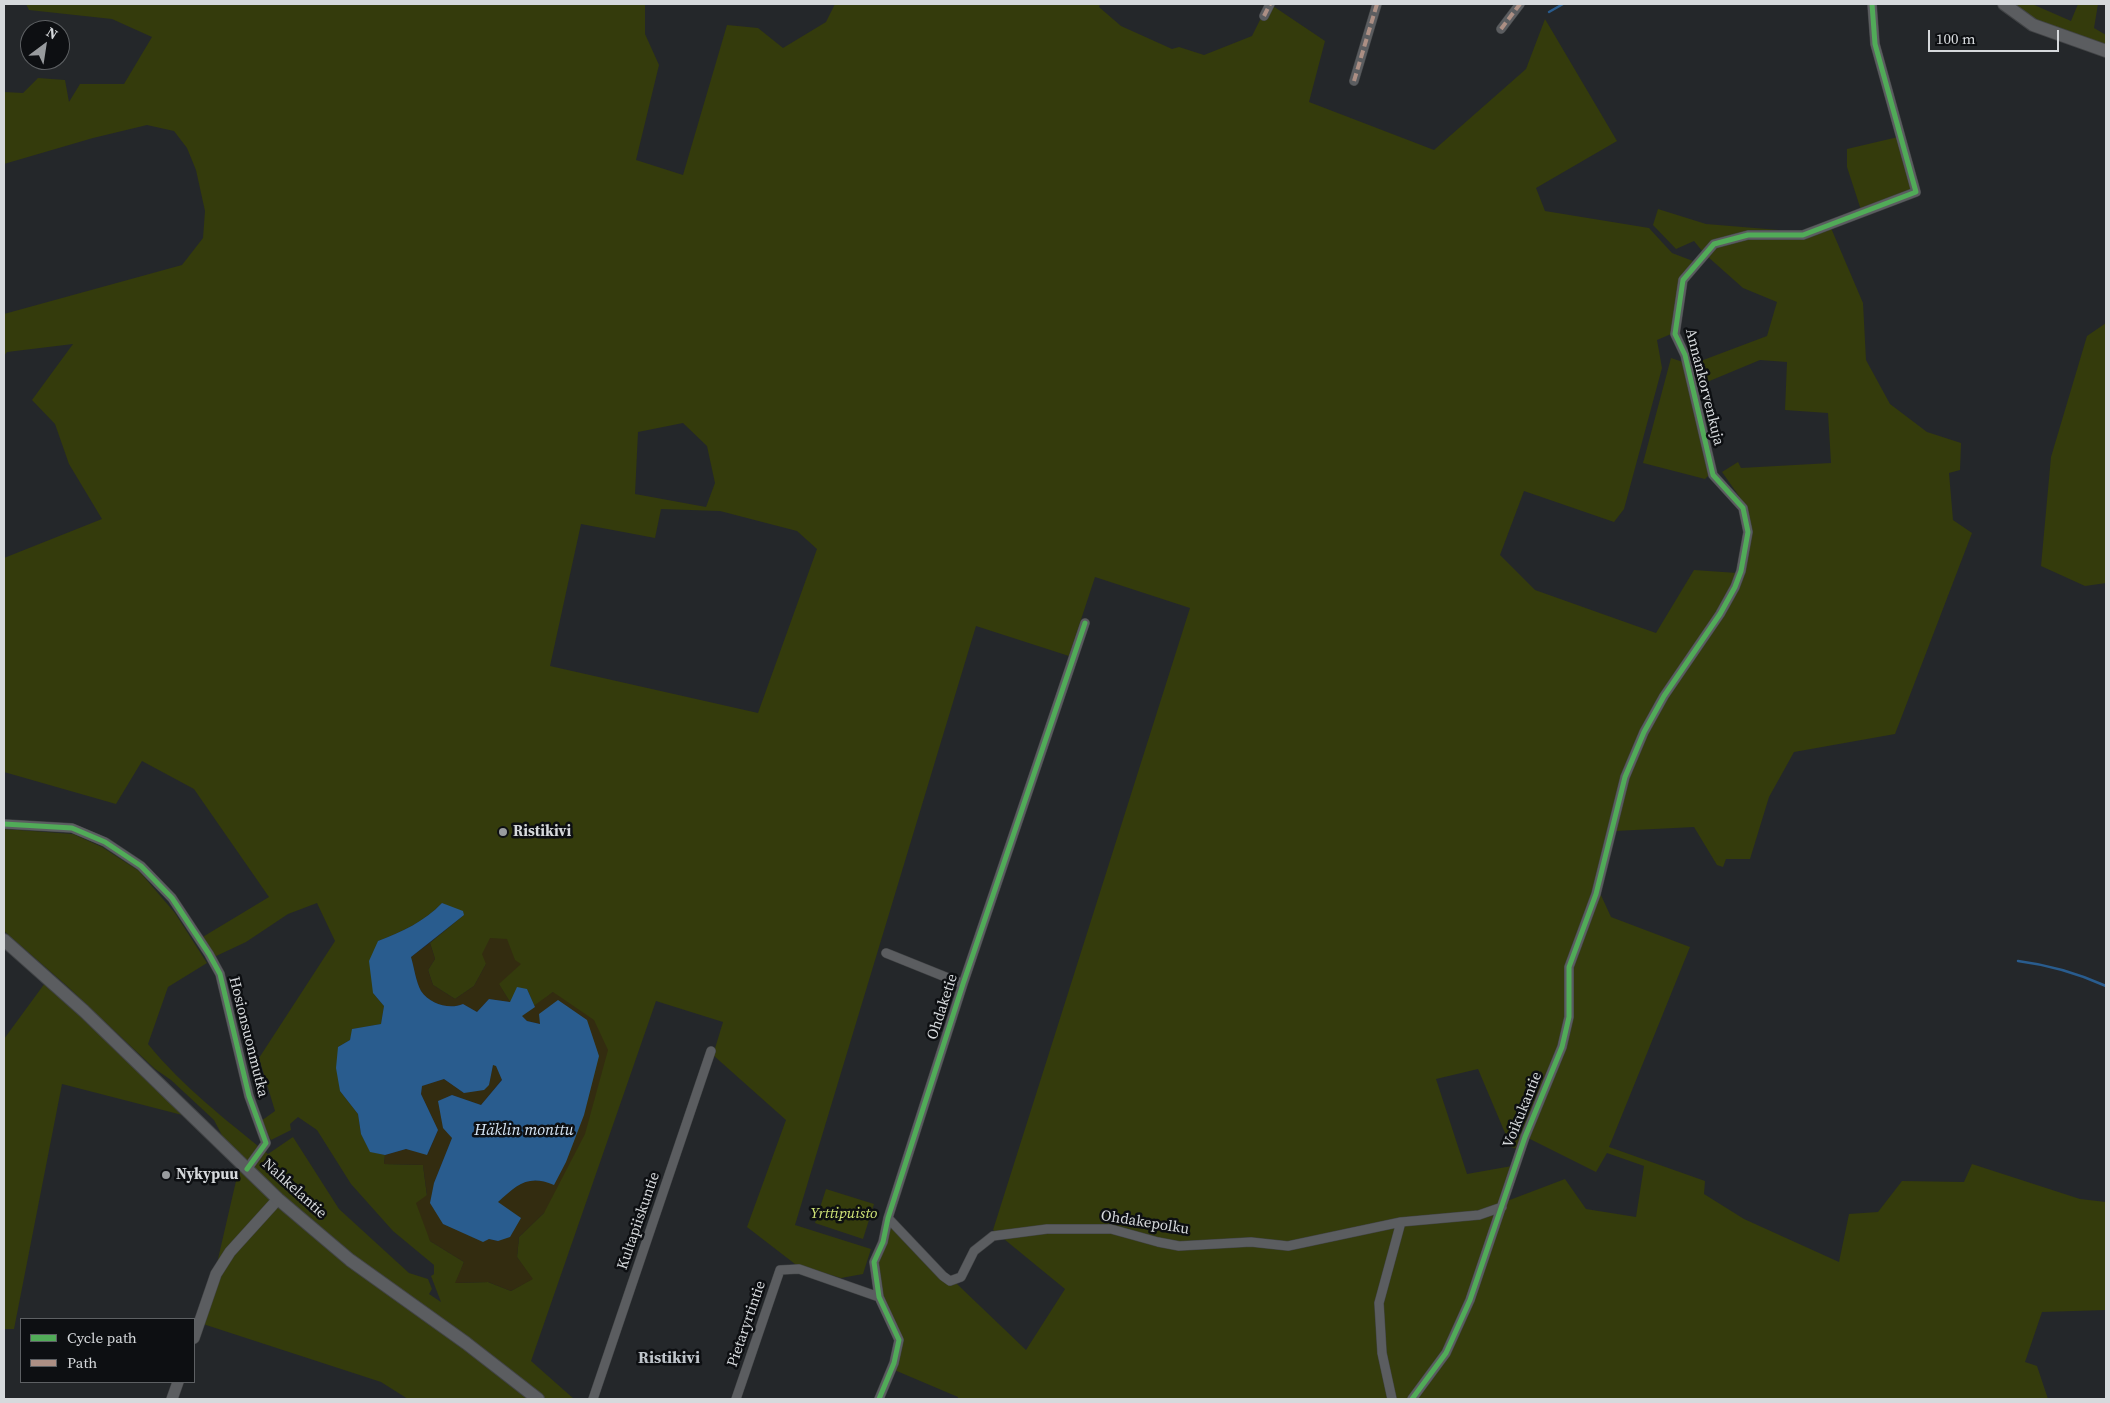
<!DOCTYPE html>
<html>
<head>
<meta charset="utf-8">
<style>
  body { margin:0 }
  #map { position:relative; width:2110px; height:1403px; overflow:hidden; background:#24272a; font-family:"Source Serif 4",serif }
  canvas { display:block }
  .frame { position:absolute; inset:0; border:5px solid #d6d9dc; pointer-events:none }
  .legend { position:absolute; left:20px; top:1318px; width:175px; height:65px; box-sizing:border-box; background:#0d0f12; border:1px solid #5d6063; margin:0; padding:6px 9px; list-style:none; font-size:15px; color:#d6d9dc }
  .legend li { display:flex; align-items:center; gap:10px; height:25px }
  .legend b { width:25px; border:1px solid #5d6063 }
  .north { position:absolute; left:20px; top:20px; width:50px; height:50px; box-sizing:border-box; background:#0d0f12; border:1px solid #5d6063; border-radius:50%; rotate:31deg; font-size:14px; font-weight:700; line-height:20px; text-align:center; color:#d6d9dc }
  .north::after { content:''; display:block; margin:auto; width:18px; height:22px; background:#989b9e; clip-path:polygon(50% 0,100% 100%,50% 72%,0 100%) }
  .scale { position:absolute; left:1928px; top:30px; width:131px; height:22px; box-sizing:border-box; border:2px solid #d6d9dc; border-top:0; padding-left:6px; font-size:15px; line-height:18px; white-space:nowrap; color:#d6d9dc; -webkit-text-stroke:4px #0d0f12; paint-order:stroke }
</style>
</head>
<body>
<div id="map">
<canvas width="2110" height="1403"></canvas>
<div class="frame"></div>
<ul class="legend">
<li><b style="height:6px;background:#51ab58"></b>Cycle path</li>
<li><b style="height:6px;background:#ac8f84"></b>Path</li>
</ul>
<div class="north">N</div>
<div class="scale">100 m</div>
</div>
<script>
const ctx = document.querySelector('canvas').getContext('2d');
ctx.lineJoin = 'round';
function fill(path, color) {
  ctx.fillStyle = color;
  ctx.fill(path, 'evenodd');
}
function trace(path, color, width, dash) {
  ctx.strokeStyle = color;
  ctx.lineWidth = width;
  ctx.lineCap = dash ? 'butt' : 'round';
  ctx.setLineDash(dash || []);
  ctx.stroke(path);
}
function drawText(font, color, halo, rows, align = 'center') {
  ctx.font = font + ' "Source Serif 4",serif';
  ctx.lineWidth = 5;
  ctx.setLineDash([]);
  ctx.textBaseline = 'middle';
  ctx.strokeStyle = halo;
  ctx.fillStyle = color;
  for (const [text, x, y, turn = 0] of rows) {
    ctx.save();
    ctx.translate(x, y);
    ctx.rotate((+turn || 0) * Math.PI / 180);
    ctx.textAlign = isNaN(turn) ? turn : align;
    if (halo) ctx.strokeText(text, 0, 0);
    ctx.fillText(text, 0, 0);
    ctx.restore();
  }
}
fill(new Path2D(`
  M26 4H645V34L659 65 636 160 683 175 727 25 758 28 783 48 826 22 835 4H1100L1099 7 1121 26 1172 49 1179 47 1204 55 1252 36 1268 4H1270L1325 41 1309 102 1434 150 1526 69 1545 19 1617 141 1536 188 1545 211 1649 228 1672 253 1693 261 1680 279 1671 334 1657 340 1662 368 1624 509 1614 522 1524 491 1500 555 1535 590 1656 633 1694 570 1737 573 1717 613 1641 730 1595 891 1565 966 1566 1017 1559 1045 1517 1149 1511 1147 1478 1069 1436 1079 1467 1174 1512 1166 1467 1299 1443 1352 1408 1399H958V1397L892 1369 899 1340 879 1297 874 1262 888 1218 1026 1350 1065 1289 993 1230 1190 608 1095 577 1069 656 976 626 795 1225 871 1249 863 1274 841 1278 795 1264 747 1227 786 1120 713 1055 723 1022 656 1001 531 1361 574 1399H408L381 1382 203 1324 239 1168 214 1120 171 1080 155 1069 67 986 4 931V829L73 834 102 847 139 871 175 913 207 963 168 987 148 1044C183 1087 225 1119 268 1154L293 1137 339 1209 409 1273 428 1279 432 1289 429 1294 441 1302 431 1276 434 1274V1265L393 1231 351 1184 317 1130 298 1117 290 1124 291 1130 271 1140 261 1121 275 1111 259 1058 335 941 317 903 288 914 246 942 214 957 201 938 269 897 194 789 142 761 116 804 4 772V558L102 519 69 464 55 424 32 400 73 344 7 352 4 356V314L182 265 203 238 205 211 196 170 187 148 174 131 147 125 93 138 4 164V92L23 93 38 78 65 80 69 102 80 84H124L152 37 112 19 29 10ZM683 423 707 446 715 483 706 507 635 494 638 432ZM661 509 720 511 797 531 817 549 758 713 550 666 581 524 655 538ZM442 903 464 915 430 943 435 959 428 970 433 985 455 999 474 986 486 964 510 1002 527 989 535 1007 553 992 544 1213 519 1237 517 1257 532 1279 511 1291 488 1282 456 1283 464 1262 430 1241 427 1196 423 1165 384 1164 385 1155 370 1151 361 1134 358 1114 340 1091 338 1047 350 1040 353 1029 381 1024 384 1006 373 993 378 941C402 932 425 921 442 903Z
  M2017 4H2032L2071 21 2078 4H2098L2094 28 2106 35V49L2047 26 2015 8Z
  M1898 137 1911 191 1861 210 1847 167V149Z
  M1658 209 1706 224 1779 230 1748 233 1703 252 1694 241 1676 249 1653 225Z
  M1831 228 1863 303 1866 360 1890 404 1927 432 1961 443 1960 470 1949 473 1953 520 1972 533 1895 734 1794 752 1769 797 1750 859H1726L1723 867 1717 865 1694 827 1615 831 1628 778 1647 733 1744 571 1746 506 1722 472 1738 462 1741 468 1831 463 1828 413 1785 410 1787 362 1760 360 1695 387 1690 365 1767 336 1777 302 1743 288 1707 256 1716 246 1749 239Z
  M2106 323V583L2085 586 2041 566 2051 457 2087 336Z
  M1671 358 1683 362 1710 474 1705 479 1643 463Z
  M1600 893 1611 917 1690 947 1609 1147 1705 1181 1704 1194 1744 1219 1839 1262 1849 1214 1878 1212 1902 1181 1964 1182 1972 1164 2080 1199 2106 1202V1310L2042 1312 2025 1362 2037 1366 2048 1399H1416L1449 1355 1507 1201 1565 1179 1586 1209 1636 1217 1644 1166 1607 1153 1596 1172 1528 1138 1565 1047 1571 968Z
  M45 983 186 1116 62 1084 14 1329H4V1039Z
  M826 1189 874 1204 863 1239 815 1223Z`), '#343b0c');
fill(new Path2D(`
  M490 938 507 939 515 960 521 964 499 984 510 1002 489 999 477 1012 463 1004C449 1010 430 1004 421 991 416 982 414 967 411 957L430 943 435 959 428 970 433 985 455 999 474 986 486 964 482 954Z
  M553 992 594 1020 608 1050 585 1134 544 1213 519 1237 517 1257 533 1279 511 1291 488 1282 455 1283 464 1262 430 1241 416 1203 427 1195 423 1165 384 1164 385 1155 406 1149 428 1154 438 1130 421 1094 422 1086 444 1079 464 1093 489 1085 493 1065H496L502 1079 481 1105 452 1095 439 1101 441 1114 452 1138 434 1183 443 1224 483 1241 489 1239 498 1241 497 1202C519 1184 525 1175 554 1184 576 1144 588 1101 599 1056L541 1024 527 1021 521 1015Z`), '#332c10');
fill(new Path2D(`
  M442 903 463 911 464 915 411 957C414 967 416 982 421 991 430 1004 449 1010 463 1004L477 1012 489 999 510 1002 517 987 527 989 535 1007 522 1016 527 1021 540 1024 539 1014 558 1000 587 1020 599 1056 584 1115 566 1162 554 1185C528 1174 517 1185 498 1202L521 1218 510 1237 498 1241 489 1239 483 1242 443 1224 430 1203 434 1183 452 1138 443 1128 438 1101 452 1095 481 1105 502 1080 496 1066 493 1065 489 1085 484 1090 464 1093 444 1079 422 1086 421 1094 438 1130 427 1155 406 1149 385 1155 370 1152 361 1134 358 1114 340 1091 336 1068 338 1047 350 1040 352 1029 381 1024 384 1006 373 993 369 961 378 941C402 932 425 921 442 903Z`), '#295c8e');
trace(new Path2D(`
  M1549 12 1563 4
  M2018 961C2050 965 2077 973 2106 986`), '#295c8e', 2.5);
const minor = new Path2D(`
  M1264 16 1270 4
  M1501 29 1520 4
  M1354 81 1377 4
  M4 824 72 828 105 842 141 866 172 898 209 954 220 974 249 1096 266 1143 247 1169
  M886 953 963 984
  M888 1218 943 1276 950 1281 961 1277 974 1251 993 1236 1047 1229H1111L1158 1242 1179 1246 1251 1242 1288 1246 1401 1222 1479 1215 1502 1207
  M593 1399 711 1051
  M736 1399 780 1270 799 1269 879 1297
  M879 1399 894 1363 899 1340 879 1297 874 1262 883 1242 888 1218 963 984 1085 623
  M1392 1399 1382 1353 1379 1303 1401 1222
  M1412 1399 1446 1353 1470 1300 1525 1137 1562 1047 1569 1017V967L1596 894 1625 777 1644 732 1664 696 1720 614 1735 587 1741 571 1748 532 1743 508 1713 475 1685 355 1675 334 1683 280 1714 244 1748 235H1803L1916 192 1875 44 1872 4`);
const tertiary = new Path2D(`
  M194 1338 216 1274 230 1252 278 1199
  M172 1399 178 1382`);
const secondary = new Path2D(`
  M2004 4 2033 25 2106 51
  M4 940 84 1011 278 1199 350 1260 466 1343 538 1399`);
trace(minor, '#424446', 10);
trace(tertiary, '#424446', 12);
trace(secondary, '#424446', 14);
trace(minor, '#5b5d60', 9);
trace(tertiary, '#5b5d60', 11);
trace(secondary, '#5b5d60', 12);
trace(new Path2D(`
  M1264 16 1270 4
  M1501 29 1520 4
  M1354 81 1377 4`), '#ac8f84', 4, [8, 4]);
trace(new Path2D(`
  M4 824 72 828 105 842 141 866 172 898 209 954 220 974 249 1096 266 1143 247 1169
  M879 1399 894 1363 899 1340 879 1297 874 1262 883 1242 888 1218 963 984 1085 623
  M1412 1399 1446 1353 1470 1300 1525 1137 1562 1047 1569 1017V967L1596 894 1625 777 1644 732 1664 696 1720 614 1735 587 1741 571 1748 532 1743 508 1713 475 1685 355 1675 334 1683 280 1714 244 1748 235H1803L1916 192 1875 44 1872 4`), '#51ab58', 5);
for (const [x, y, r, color] of [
  [503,832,5,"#989b9e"],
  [166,1175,5,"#989b9e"]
]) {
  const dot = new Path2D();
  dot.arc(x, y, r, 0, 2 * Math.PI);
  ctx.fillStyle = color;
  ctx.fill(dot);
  trace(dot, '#0d0f12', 2);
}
drawText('15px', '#d6d9dc', '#0d0f12', [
  ["Annankorvenkuja",1704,387,76],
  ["Ohdaketie",943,1007,-72],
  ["Hosionsuonmutka",248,1037,76],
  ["Voikukantie",1523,1110,-68],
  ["Nahkelantie",294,1189,42],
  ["Kultapiiskuntie",639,1221,-71],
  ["Ohdakepolku",1145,1223,9],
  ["Pietaryrtintie",747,1324,-71]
]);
drawText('bold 15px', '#d6d9dc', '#0d0f12', [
  ["Ristikivi",513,832],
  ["Nykypuu",176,1175]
], 'left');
drawText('italic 15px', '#d3e779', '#0d0f12', [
  ["Yrttipuisto",844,1214]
]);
drawText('italic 16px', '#d6e5f5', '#0d0f12', [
  ["Häklin monttu",524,1131]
]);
drawText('bold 16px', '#c0c6cc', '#0d0f12', [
  ["Ristikivi",669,1359]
]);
</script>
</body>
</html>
